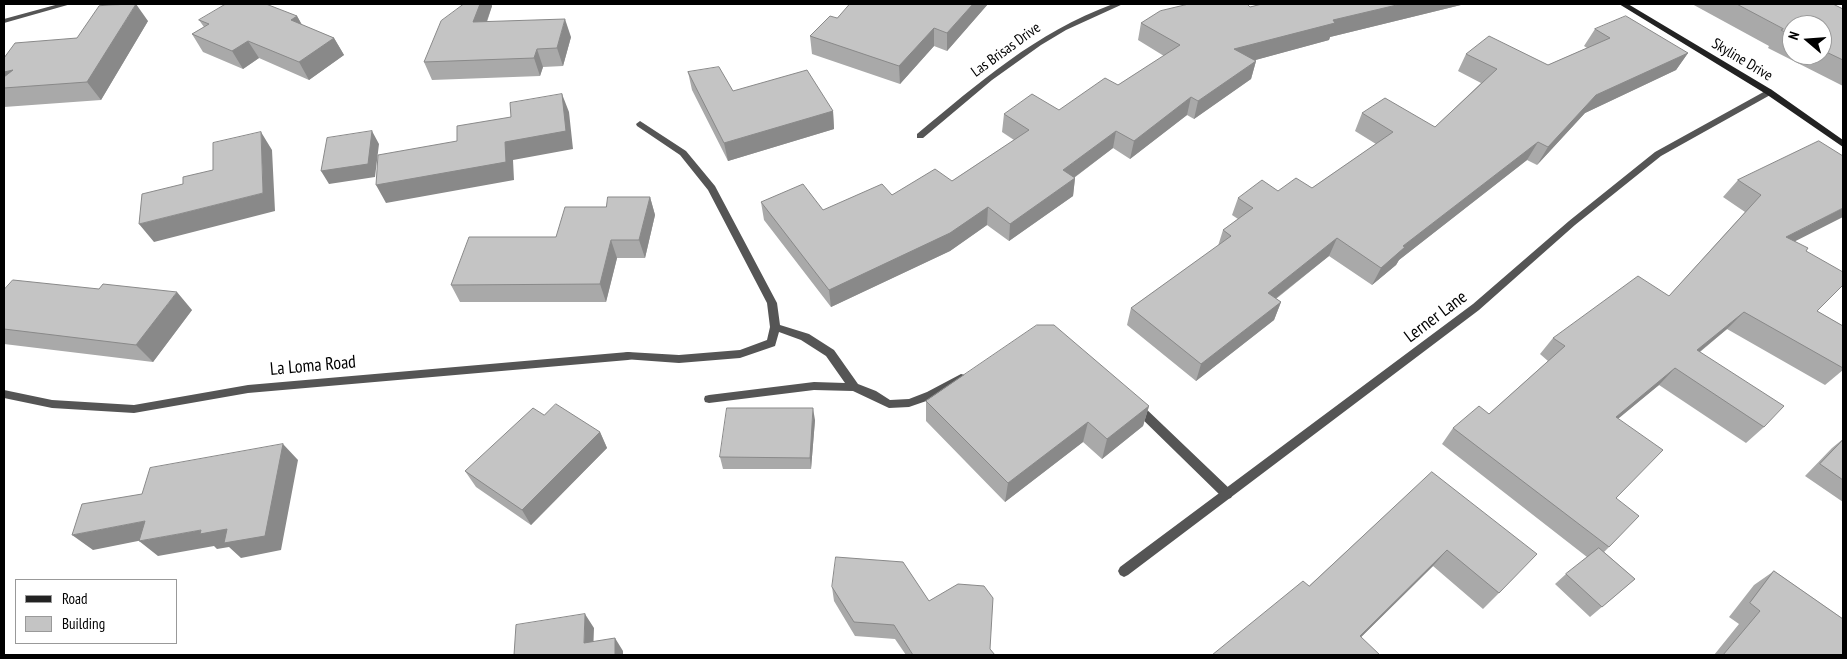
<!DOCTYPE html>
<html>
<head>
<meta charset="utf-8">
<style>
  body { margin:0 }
  #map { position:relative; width:1847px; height:659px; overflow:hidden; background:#fff; font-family:"PT Sans Narrow",sans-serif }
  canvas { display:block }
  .frame { position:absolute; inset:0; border:5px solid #000; pointer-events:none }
  .legend { position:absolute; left:15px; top:579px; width:162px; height:65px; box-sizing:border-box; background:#fff; border:1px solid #999; margin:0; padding:6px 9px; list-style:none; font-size:15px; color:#000 }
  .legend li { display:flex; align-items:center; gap:10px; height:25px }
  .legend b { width:25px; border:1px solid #999 }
  .north { position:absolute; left:1782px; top:15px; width:50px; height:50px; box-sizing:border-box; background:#fff; border:1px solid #999; border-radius:50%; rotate:288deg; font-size:14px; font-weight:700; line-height:20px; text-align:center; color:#000 }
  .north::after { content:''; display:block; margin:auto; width:18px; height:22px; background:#000; clip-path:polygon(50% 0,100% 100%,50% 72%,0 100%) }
</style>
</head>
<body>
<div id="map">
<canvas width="1847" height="659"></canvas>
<div class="frame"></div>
<ul class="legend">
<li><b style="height:6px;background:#222"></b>Road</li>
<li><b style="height:14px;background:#c4c4c4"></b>Building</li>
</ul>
<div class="north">N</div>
</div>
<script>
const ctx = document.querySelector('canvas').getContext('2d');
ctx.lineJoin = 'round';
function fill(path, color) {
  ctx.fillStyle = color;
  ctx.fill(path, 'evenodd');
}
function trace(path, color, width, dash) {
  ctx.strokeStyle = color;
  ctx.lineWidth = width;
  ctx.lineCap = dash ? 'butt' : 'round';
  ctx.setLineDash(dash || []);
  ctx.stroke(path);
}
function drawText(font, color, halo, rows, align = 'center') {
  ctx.font = font + ' "PT Sans Narrow",sans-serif';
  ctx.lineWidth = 4;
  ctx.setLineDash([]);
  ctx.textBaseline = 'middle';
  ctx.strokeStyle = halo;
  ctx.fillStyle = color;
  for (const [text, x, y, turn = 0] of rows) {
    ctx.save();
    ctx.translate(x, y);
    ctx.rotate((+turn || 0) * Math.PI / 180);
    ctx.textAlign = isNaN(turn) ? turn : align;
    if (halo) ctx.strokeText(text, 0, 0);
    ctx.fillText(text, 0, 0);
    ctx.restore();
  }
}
fill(new Path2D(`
  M640 121 686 151 715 186 777 303 780 325 809 334 834 350 858 384 876 391 890 400 909 399 927 392 961 374 965 375 966 378 965 381 935 398 909 407 889 408 853 391 814 390 709 403 705 402 704 399 705 396 709 395 814 382 845 383 826 356 801 340 779 332 775 346 740 358 679 363 624 359 623 356 624 353 628 352 679 355 740 350 767 340 770 327 767 303 708 190 680 155 637 126 636 124Z
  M1138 404 1142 405 1231 490 1233 494 1231 498 1227 499 1223 498 1134 411 1133 408 1134 405Z`), '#555');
fill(new Path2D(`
  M59 4H71L4 23V19Z
  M1113 4H1123L1066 30 1041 45 992 80 923 138H917V134C980 82 1035 33 1113 4Z
  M1769 89 1772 90V94L1661 156 1575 225 1479 310 1128 575 1124 577 1120 575 1118 571 1120 567 1473 304 1569 221 1655 152Z
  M628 352 632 353 633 356 632 359 628 360 248 393 134 413 52 408 4 398V390L52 400 134 405 248 385Z`), '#555');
fill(new Path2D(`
  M1619 4H1628L1772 90 1843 140V147L1766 94Z`), '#222');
fill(new Path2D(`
  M464 4H491L492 6 487 22 571 37 563 66 543 67 540 76 432 80 424 62Z
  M988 4 947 51 934 46 900 84 812 54 810 36 837 18Z
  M1262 4H1465L1330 37 1329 40 1255 60 1256 61 1251 79 1194 119 1187 115 1130 159 1113 148 1074 178H1075L1073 196 1009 241 987 225 950 251 831 307 764 220 761 202 823 210 892 195 952 181 1014 140 1002 132 1004 114 1059 110 1118 85 1164 56 1138 40 1141 23 1250 7Z
  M1692 4H1833L1843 9V86L1768 48 1769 46ZM1792 25H1822V55H1792Z
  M297 16 302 25 334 38 344 55 309 80 259 58 243 69 203 52 192 34 204 27 199 20Z
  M148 21 101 100 4 107V58L77 38Z
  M1595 29 1688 53 1676 70 1585 113 1537 165 1527 160 1399 260 1396 265 1372 285 1329 256 1276 299 1281 302 1274 320 1196 381 1127 325 1131 308 1218 246 1223 230 1238 219 1232 215 1238 198 1278 191 1312 188 1376 144 1355 131 1362 113 1435 127 1481 83 1458 71 1466 54 1548 65 1587 48 1584 46Z
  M688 72 733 91 833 111 834 129 728 161 692 90Z
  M1819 141 1795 241 1806 251 1817 311 1843 326V370L1825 385 1727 329 1700 352 1764 427 1746 443 1659 385 1618 418 1616 498 1609 547 1604 552 1635 579 1590 617 1555 584 1566 574 1587 557 1442 444 1453 428 1489 414 1548 361 1540 354 1553 338 1669 296 1745 212 1723 197 1738 180Z
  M650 197 655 215 645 258H617L606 302H460L451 285 556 237 606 207Z
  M4 290 192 310 153 362 4 344Z
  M926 401 1149 406 1143 426 1102 459 1083 442 1005 502 926 421Z
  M815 420 811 469H723L720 457Z
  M600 432 607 448 531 525 476 487 465 471Z
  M1843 439V502L1805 476 1832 448Z
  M1432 472 1499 593 1483 609 1433 566 1361 637 1309 586Z
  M1774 571 1843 619V655H1714L1739 624 1729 617 1754 585Z
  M832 587 929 601 990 649 995 655H906L895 639 855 636 834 601Z`), '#a9a9a9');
fill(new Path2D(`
  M136 4 148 21 101 100 87 82Z
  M480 4H491L492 6 480 40 473 22Z
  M973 4H988L947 51V33Z
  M1401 4H1465L1330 37 1329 40 1230 67 1234 49 1333 20Z
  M297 16 307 34 291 20Z
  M565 19 571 37 563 66 557 48Z
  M934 28V46L900 84 899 66Z
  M334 38 344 55 309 80 299 62Z
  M248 41 259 58 243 69 232 51Z
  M537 49 543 67 540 76 534 58Z
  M1688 53 1676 70 1585 113 1537 165 1548 147 1596 95Z
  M1256 61 1251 79 1194 119 1198 101Z
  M13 70 4 87V72Z
  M562 94 569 112 573 149 513 160 514 180 386 203 376 185 505 142Z
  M1191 97 1187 115 1130 159 1134 141Z
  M833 111 834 129 728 161 724 143Z
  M372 131 379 144 375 177 329 184 321 171Z
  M1116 131 1113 148 1060 188 1063 170Z
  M261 132 272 150 275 211 154 242 139 224 263 193Z
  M1538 142 1527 160 1399 260 1396 265 1372 285 1381 268 1403 246Z
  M1075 178 1073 196 1009 241 1010 224Z
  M650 197 655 215 645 258 639 240Z
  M988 207 987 225 950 251 831 307 829 290Z
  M1843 208V217L1770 254 1786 237Z
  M1337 238 1329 256 1261 310 1268 293Z
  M611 240 617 258 606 302 600 284Z
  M177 292 192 310 153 362 136 345Z
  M1281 302 1274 320 1196 381 1201 364Z
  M1744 312 1727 329 1681 367 1697 350Z
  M1675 368 1659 385 1601 433 1616 417Z
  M1149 406 1143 426 1102 459 1107 439Z
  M813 408 815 420 811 469 810 458Z
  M1088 422 1083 442 1005 502 1008 483Z
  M600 432 607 448 531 525 522 510Z
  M283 444 298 460 281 550 241 558 229 547 217 549 214 546 158 556 139 541 201 530 227 529Z
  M145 521 163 536 93 550 72 535Z
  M1447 550 1433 566 1347 651 1360 636Z
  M585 614 594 628 593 655 584 643Z
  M615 638 623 651V655H615Z`), '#898989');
const building = new Path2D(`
  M136 4 87 82 4 88V77L13 70 4 72V58L15 43 77 38 99 6Z
  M226 4H266L297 16 291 20 334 38 299 62 248 41 232 51 192 34 209 24 199 20Z
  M464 4H480L473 22 565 19 557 48 537 49 534 58 424 62 441 21Z
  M850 4H973L947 33 934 28 899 66 810 36 830 16 837 18Z
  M1189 4H1247L1250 7 1262 4H1401L1333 20 1335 23 1234 49 1256 61 1198 101 1191 97 1134 141 1116 131 1063 170 1075 178 1010 224 988 207 950 233 829 290 761 202 803 184 823 210 882 184 892 195 935 169 952 181 1029 130 1004 114 1032 94 1059 110 1105 78 1118 85 1180 45 1141 23 1160 11Z
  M1737 4H1833L1843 9V60L1822 50V25H1792V36L1781 30 1783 29Z
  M1626 16 1688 53 1596 95 1548 147 1538 142 1403 246 1405 247 1381 268 1337 238 1268 293 1281 302 1201 364 1131 308 1231 236 1223 230 1253 208 1238 198 1262 180 1278 191 1296 178 1312 188 1393 132 1362 113 1385 98 1435 127 1497 69 1466 54 1489 36 1548 65 1610 38 1595 29Z
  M719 67 733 91 807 70 833 111 724 143 688 72Z
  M562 94 566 131 505 142 506 162 376 185 378 155 457 141V126L511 117 510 103Z
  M372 131 368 164 321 171 327 138Z
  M261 132 263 193 139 224 142 194 183 184V177L213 170V143Z
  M1819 141 1843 156V208L1786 237 1808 248 1806 251 1843 272V285L1817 311 1843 326V368L1744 312 1697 350 1784 406 1764 427 1675 368 1616 417 1663 450 1616 498 1639 516 1609 547 1453 428 1479 406 1489 414 1565 346 1553 338 1638 276 1669 296 1761 195 1738 180Z
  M608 197H650L639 240H611L600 284 451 285 469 237H556L565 207H606Z
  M13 280 99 289 103 284 177 292 136 345 4 329V290Z
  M1037 325H1054L1149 406 1107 439 1088 422 1008 483 926 401Z
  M556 404 600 432 522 510 465 471 533 408 544 415Z
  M727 408H813L810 458 720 457Z
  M1843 440V480L1820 464Z
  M283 444 265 536 224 543 227 529 200 534 201 530 139 541 145 521 72 535 82 504 142 494 150 468Z
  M1432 472 1537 554 1499 593 1447 550 1360 636 1380 655H1212L1303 581 1309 586Z
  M1599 548 1635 579 1602 607 1566 574Z
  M836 557 903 562 929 601 958 584 984 586 993 598 990 649 995 655H913L894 625 854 622 832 587Z
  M1774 571 1843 619V655H1723L1760 611 1750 603Z
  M585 614 584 643 615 638V655H514L516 625Z`);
fill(building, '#c4c4c4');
trace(building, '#898989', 1);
drawText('15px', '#000', '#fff', [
  ["Las Brisas Drive",1006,50,-36],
  ["Skyline Drive",1742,60,31]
]);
drawText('18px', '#000', '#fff', [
  ["Lerner Lane",1436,317,-37],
  ["La Loma Road",313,366,-5]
]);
</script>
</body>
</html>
